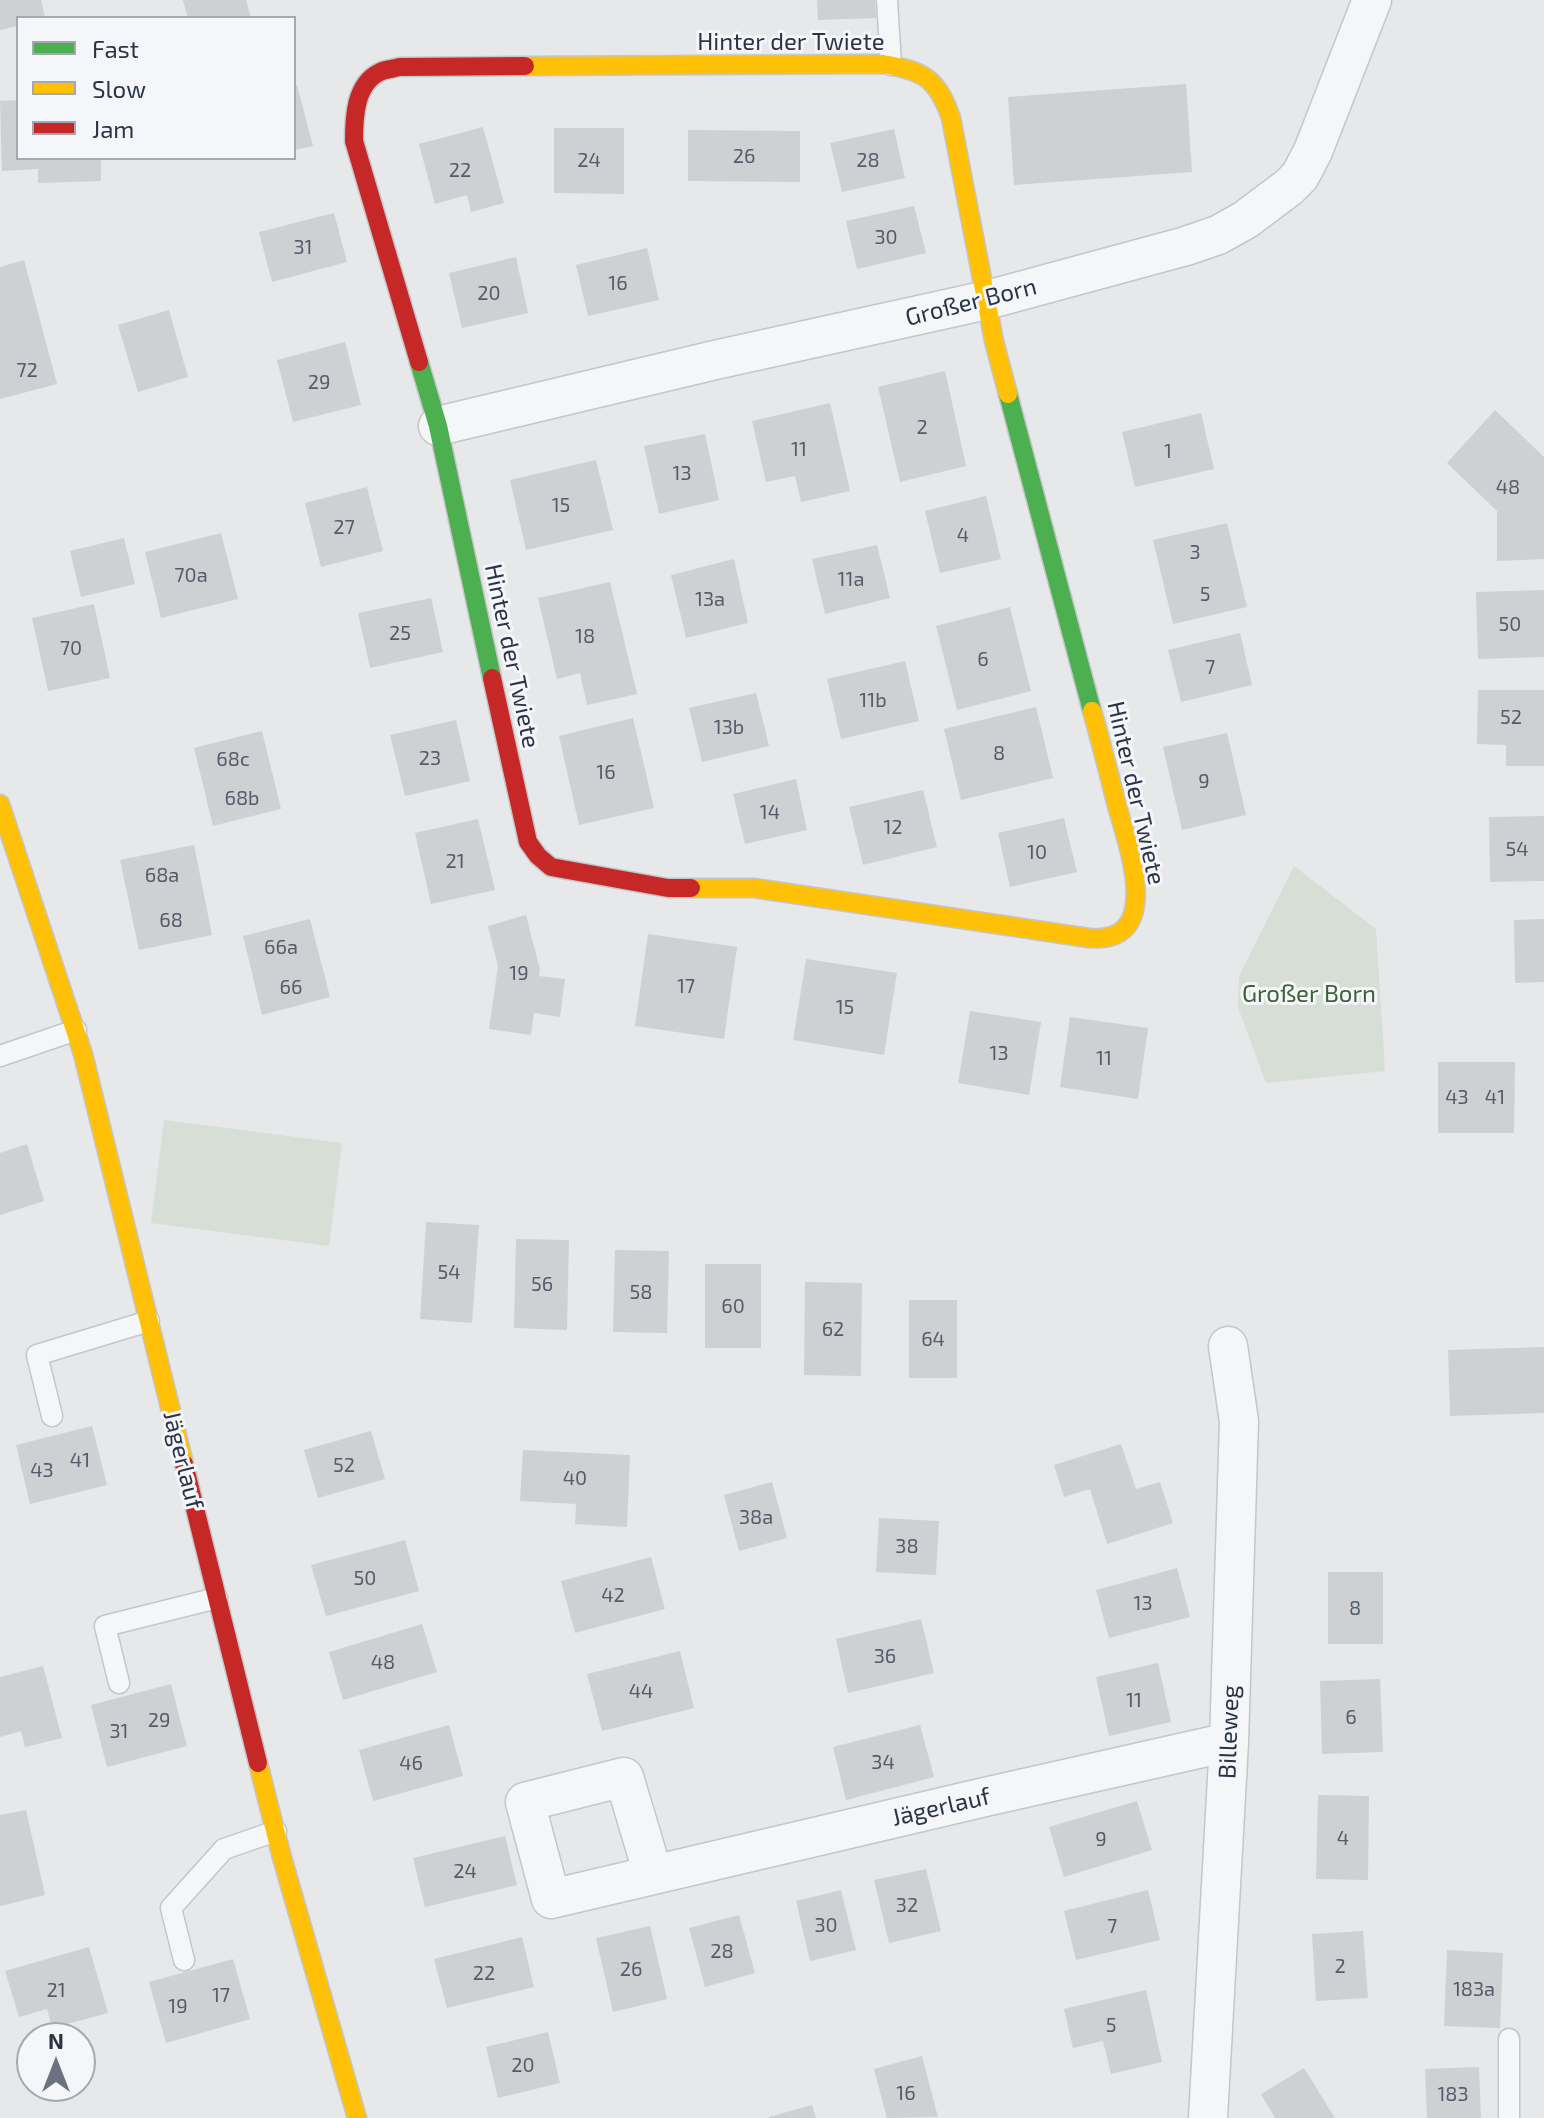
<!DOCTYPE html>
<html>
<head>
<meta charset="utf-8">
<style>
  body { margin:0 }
  #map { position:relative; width:1544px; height:2118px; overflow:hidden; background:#e6e8ea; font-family:"Exo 2",sans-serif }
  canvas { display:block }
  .legend { position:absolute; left:16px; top:16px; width:280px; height:144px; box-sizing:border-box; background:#f4f6f9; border:2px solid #a4a8b1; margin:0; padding:10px 14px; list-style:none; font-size:24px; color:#2b3445 }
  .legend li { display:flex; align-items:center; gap:16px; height:40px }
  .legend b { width:40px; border:2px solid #a4a8b1 }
  .north { position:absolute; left:16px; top:2022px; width:80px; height:80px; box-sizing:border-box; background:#f4f6f9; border:2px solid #a4a8b1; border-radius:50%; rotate:0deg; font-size:22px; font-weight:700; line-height:32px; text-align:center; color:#2b3445 }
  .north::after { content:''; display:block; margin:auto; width:28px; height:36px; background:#6c737f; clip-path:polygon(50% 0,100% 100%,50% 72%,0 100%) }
</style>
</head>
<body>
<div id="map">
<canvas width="1544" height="2118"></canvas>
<ul class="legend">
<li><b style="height:10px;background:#4caf50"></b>Fast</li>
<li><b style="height:10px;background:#ffc107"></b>Slow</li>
<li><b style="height:10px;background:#c62828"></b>Jam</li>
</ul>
<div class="north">N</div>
</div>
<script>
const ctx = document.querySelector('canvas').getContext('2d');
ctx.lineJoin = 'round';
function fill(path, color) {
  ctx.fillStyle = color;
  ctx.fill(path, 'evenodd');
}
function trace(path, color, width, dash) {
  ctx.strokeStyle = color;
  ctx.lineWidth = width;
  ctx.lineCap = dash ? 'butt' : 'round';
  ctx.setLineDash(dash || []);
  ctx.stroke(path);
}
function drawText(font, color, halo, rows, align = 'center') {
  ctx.font = font + ' "Exo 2",sans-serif';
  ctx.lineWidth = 6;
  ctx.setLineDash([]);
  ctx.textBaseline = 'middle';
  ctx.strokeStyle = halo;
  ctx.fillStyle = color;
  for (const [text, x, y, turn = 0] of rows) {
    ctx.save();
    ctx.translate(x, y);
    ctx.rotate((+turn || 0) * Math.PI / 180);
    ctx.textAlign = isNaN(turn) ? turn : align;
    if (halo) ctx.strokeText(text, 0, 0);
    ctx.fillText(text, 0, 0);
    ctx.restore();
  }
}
fill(new Path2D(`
  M1294 866 1376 929 1385 1071 1266 1083 1238 1007 1239 976Z
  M164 1120 342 1143 329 1246 151 1223Z`), '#d6ded6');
fill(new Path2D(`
  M0 0H41L45 18H18V26L0 30Z
  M183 0H246L251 18H188Z
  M817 0H875L876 18 818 20Z
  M1186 84 1192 172 1014 185 1008 97Z
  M294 85H297L313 146 294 150Z
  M18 100V158H101V181L38 183V169L2 171 0 101Z
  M483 127 504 203 471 212 467 195 435 204 419 144Z
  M554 128H624V194L554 193Z
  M894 129 905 178 842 192 830 143Z
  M688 130 800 131V182L688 181Z
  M914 206 926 253 857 269 846 221Z
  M334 213 347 262 272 282 259 232Z
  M647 248 659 300 588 316 576 265Z
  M516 257 528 313 462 328 449 273Z
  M24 260 57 384 0 399V267Z
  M169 310 188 377 138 392 118 325Z
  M345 342 361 405 293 422 277 360Z
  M945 371 966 466 900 482 878 387Z
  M830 403 850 491 801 502 795 476 766 482 752 421Z
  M1495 410 1544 457V559L1497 561V511L1447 463Z
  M1201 413 1214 469 1135 487 1122 432Z
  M705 434 719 500 659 514 644 446Z
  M596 460 613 530 526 550 510 480Z
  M367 487 383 551 321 567 305 503Z
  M986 496 1001 559 940 573 925 511Z
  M1227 523 1247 607 1173 624 1153 540Z
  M221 533 238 599 161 618 145 552Z
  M124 538 135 584 81 597 70 551Z
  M877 545 890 598 825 614 812 559Z
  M734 559 748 623 686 638 671 575Z
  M610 582 637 694 587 705 580 673 557 679 538 598Z
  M1544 590V657L1478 659 1476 592Z
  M431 598 443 652 370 668 358 613Z
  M94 604 110 678 48 691 32 618Z
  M1010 607 1031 691 957 710 936 626Z
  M1240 633 1252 685 1181 702 1168 650Z
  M905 661 919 721 841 739 827 679Z
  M1478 690H1544V766H1506V745L1477 744Z
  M756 693 769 746 702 762 689 708Z
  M1036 707 1053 778 961 800 944 729Z
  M633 718 654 808 579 825 559 736Z
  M456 720 470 781 405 796 390 735Z
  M262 731 281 809 213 826 194 748Z
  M1227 733 1246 815 1182 830 1163 747Z
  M796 779 807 830 745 844 733 794Z
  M923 790 937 847 863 865 849 807Z
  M1544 816V881L1490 882 1489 817Z
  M1064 818 1077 872 1010 887 998 833Z
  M478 819 495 890 431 904 415 833Z
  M194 845 212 935 139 950 120 860Z
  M526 915 540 970 539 976 565 979 560 1017 534 1013 531 1035 489 1029 498 966 488 926Z
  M310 919 330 997 262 1015 243 936Z
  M1544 919V982L1515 983 1514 920Z
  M648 934 737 947 724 1039 635 1026Z
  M806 959 897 973 884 1055 793 1040Z
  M970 1011 1041 1022 1029 1095 958 1083Z
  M1070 1017 1148 1028 1138 1099 1060 1087Z
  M1438 1062H1515L1514 1133H1438Z
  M27 1144 44 1201 0 1215V1153Z
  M426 1222 479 1225 472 1323 420 1319Z
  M516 1239 569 1240 567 1330 514 1328Z
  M615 1250 669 1251 667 1333 613 1332Z
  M705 1264H761V1348H705Z
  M805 1282 862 1283 861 1376 804 1375Z
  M909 1300H957V1378H909Z
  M1544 1347V1413L1450 1416 1448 1350Z
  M92 1426 107 1485 30 1504 16 1445Z
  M371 1431 385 1479 318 1498 304 1450Z
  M1121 1444 1136 1489 1160 1482 1173 1523 1107 1544 1090 1489 1064 1497 1054 1465Z
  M523 1450 630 1455 627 1527 575 1524 576 1504 520 1501Z
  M772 1482 787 1538 739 1551 724 1495Z
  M879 1518 939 1521 936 1575 876 1572Z
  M405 1540 419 1591 326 1616 311 1565Z
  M651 1557 665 1609 575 1633 561 1581Z
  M1177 1568 1190 1617 1109 1638 1096 1590Z
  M1328 1572H1383V1644H1328Z
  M921 1619 934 1673 848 1693 836 1639Z
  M422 1624 437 1672 343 1700 329 1652Z
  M680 1651 694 1708 602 1731 587 1674Z
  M1158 1663 1171 1722 1109 1736 1096 1677Z
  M43 1666 62 1738 25 1747 21 1731 0 1737V1677Z
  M1380 1679 1383 1752 1322 1754 1320 1681Z
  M171 1684 187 1746 107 1767 91 1705Z
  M449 1725 463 1776 373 1801 359 1750Z
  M920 1725 934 1777 846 1800 833 1747Z
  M1318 1795 1369 1796 1368 1880 1316 1879Z
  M1137 1801 1152 1850 1064 1877 1049 1827Z
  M26 1810 45 1895 0 1906V1815Z
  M505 1836 517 1885 425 1907 413 1858Z
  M926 1869 941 1931 889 1943 874 1880Z
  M841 1890 856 1950 810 1961 796 1901Z
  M1148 1890 1160 1940 1076 1960 1064 1911Z
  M739 1915 755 1973 705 1987 689 1928Z
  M650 1926 667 1999 613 2012 596 1938Z
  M1363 1931 1368 1998 1316 2001 1312 1934Z
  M522 1937 534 1987 447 2008 434 1959Z
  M89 1947 108 2013 52 2028 47 2009 19 2017 5 1971Z
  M1447 1950 1503 1953 1500 2028 1444 2026Z
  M233 1959 250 2019 166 2043 149 1982Z
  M1146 1990 1162 2062 1111 2074 1103 2041 1073 2048 1064 2009Z
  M548 2032 560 2083 498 2098 486 2047Z
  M922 2056 938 2117 887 2118 874 2069Z
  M1479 2067 1481 2118H1427L1425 2069Z
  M1304 2068 1335 2118H1275L1261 2094Z
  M812 2105 816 2118H769V2117Z`), '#ced0d3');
const lane = new Path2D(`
  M887 0 891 65
  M0 1056 76 1030
  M52 1416 37 1355 149 1321
  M119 1683 105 1626 217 1598
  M184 1960 171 1908 224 1849 276 1831
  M1509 2039V2118`);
const street = new Path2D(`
  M438 426 715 360 987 300 1186 246 1218 235 1245 220 1289 187 1300 176 1313 151 1372 0
  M653 1874 624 1777 525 1802 551 1899 985 1797 1229 1742
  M1208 2118 1229 1742 1239 1421 1228 1346`);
const fast = new Path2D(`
  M419 362 438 426 492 678
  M1008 394 1092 711`);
const slow = new Path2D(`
  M883 64C924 71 937 78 951 118L994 341 1008 394
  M525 66 883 64
  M0 804 83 1054 184 1464
  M691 888H754L1089 938C1165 945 1128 845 1117 806 1109 774 1101 742 1092 711
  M258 1763 281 1854 357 2118`);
const jam = new Path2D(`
  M419 362 354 141C354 117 355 84 380 72 386 69 393 69 399 67L525 66
  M492 678 528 842 538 856 551 867 668 888H691
  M184 1464 258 1763`);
trace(lane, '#c4c6c8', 23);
trace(street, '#c4c6c8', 41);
trace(fast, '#c4c6c8', 21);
trace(slow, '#c4c6c8', 21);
trace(jam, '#c4c6c8', 21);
trace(lane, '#f5f6f7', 20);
trace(street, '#f5f6f7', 38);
trace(fast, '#4caf50', 18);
trace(slow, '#ffc107', 18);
trace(jam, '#c62828', 18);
drawText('20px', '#545c69', null, [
  ["26",744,156],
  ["24",589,160],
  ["28",868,160],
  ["22",460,170],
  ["30",886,237],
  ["31",303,247],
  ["16",618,283],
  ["20",489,293],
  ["72",27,370],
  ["29",319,382],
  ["2",922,427],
  ["11",799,449],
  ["1",1168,451],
  ["13",682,473],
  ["48",1508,487],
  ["15",561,505],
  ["27",344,527],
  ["4",963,535],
  ["3",1195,552],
  ["70a",191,575],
  ["11a",851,579],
  ["5",1205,594],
  ["13a",710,599],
  ["50",1510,624],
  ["25",400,633],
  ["18",585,636],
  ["70",71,648],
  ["6",983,659],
  ["7",1210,667],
  ["11b",873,700],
  ["52",1511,717],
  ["13b",729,727],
  ["8",999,753],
  ["23",430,758],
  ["68c",233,759],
  ["16",606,772],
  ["9",1204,781],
  ["68b",242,798],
  ["14",770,812],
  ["12",893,827],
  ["54",1517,849],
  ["10",1037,852],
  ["21",455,861],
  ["68a",162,875],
  ["68",171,920],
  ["66a",281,947],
  ["19",519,973],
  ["17",686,986],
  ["66",291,987],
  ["15",845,1007],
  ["13",999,1053],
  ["11",1104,1058],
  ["43",1457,1097],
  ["41",1495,1097],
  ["54",449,1272],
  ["56",542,1284],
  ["58",641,1292],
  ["60",733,1306],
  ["62",833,1329],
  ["64",933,1339],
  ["41",80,1460],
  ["52",344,1465],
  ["43",42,1470],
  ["40",575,1478],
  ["38a",756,1517],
  ["38",907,1546],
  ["50",365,1578],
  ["42",613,1595],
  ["13",1143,1603],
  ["8",1355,1608],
  ["36",885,1656],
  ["48",383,1662],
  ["44",641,1691],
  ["11",1134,1700],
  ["6",1351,1717],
  ["29",159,1720],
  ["31",119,1731],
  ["34",883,1762],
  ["46",411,1763],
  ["4",1343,1838],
  ["9",1101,1839],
  ["24",465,1871],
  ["32",907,1905],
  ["30",826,1925],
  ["7",1112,1926],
  ["28",722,1951],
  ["2",1340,1966],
  ["26",631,1969],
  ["22",484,1973],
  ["183a",1474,1989],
  ["21",56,1990],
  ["17",221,1995],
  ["19",178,2006],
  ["5",1111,2025],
  ["20",523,2065],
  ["16",906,2093],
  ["183",1453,2094]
]);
drawText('24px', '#2b3445', '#f4f6f9', [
  ["Hinter der Twiete",791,42],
  ["Großer Born",971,302,-14],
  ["Hinter der Twiete",512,656,78],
  ["Hinter der Twiete",1136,793,77],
  ["Jägerlauf",183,1460,76],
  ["Billeweg",1229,1732,-88],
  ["Jägerlauf",941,1807,-13]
]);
drawText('24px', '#3f6138', '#f4f6f9', [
  ["Großer Born",1309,994]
]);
</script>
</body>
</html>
